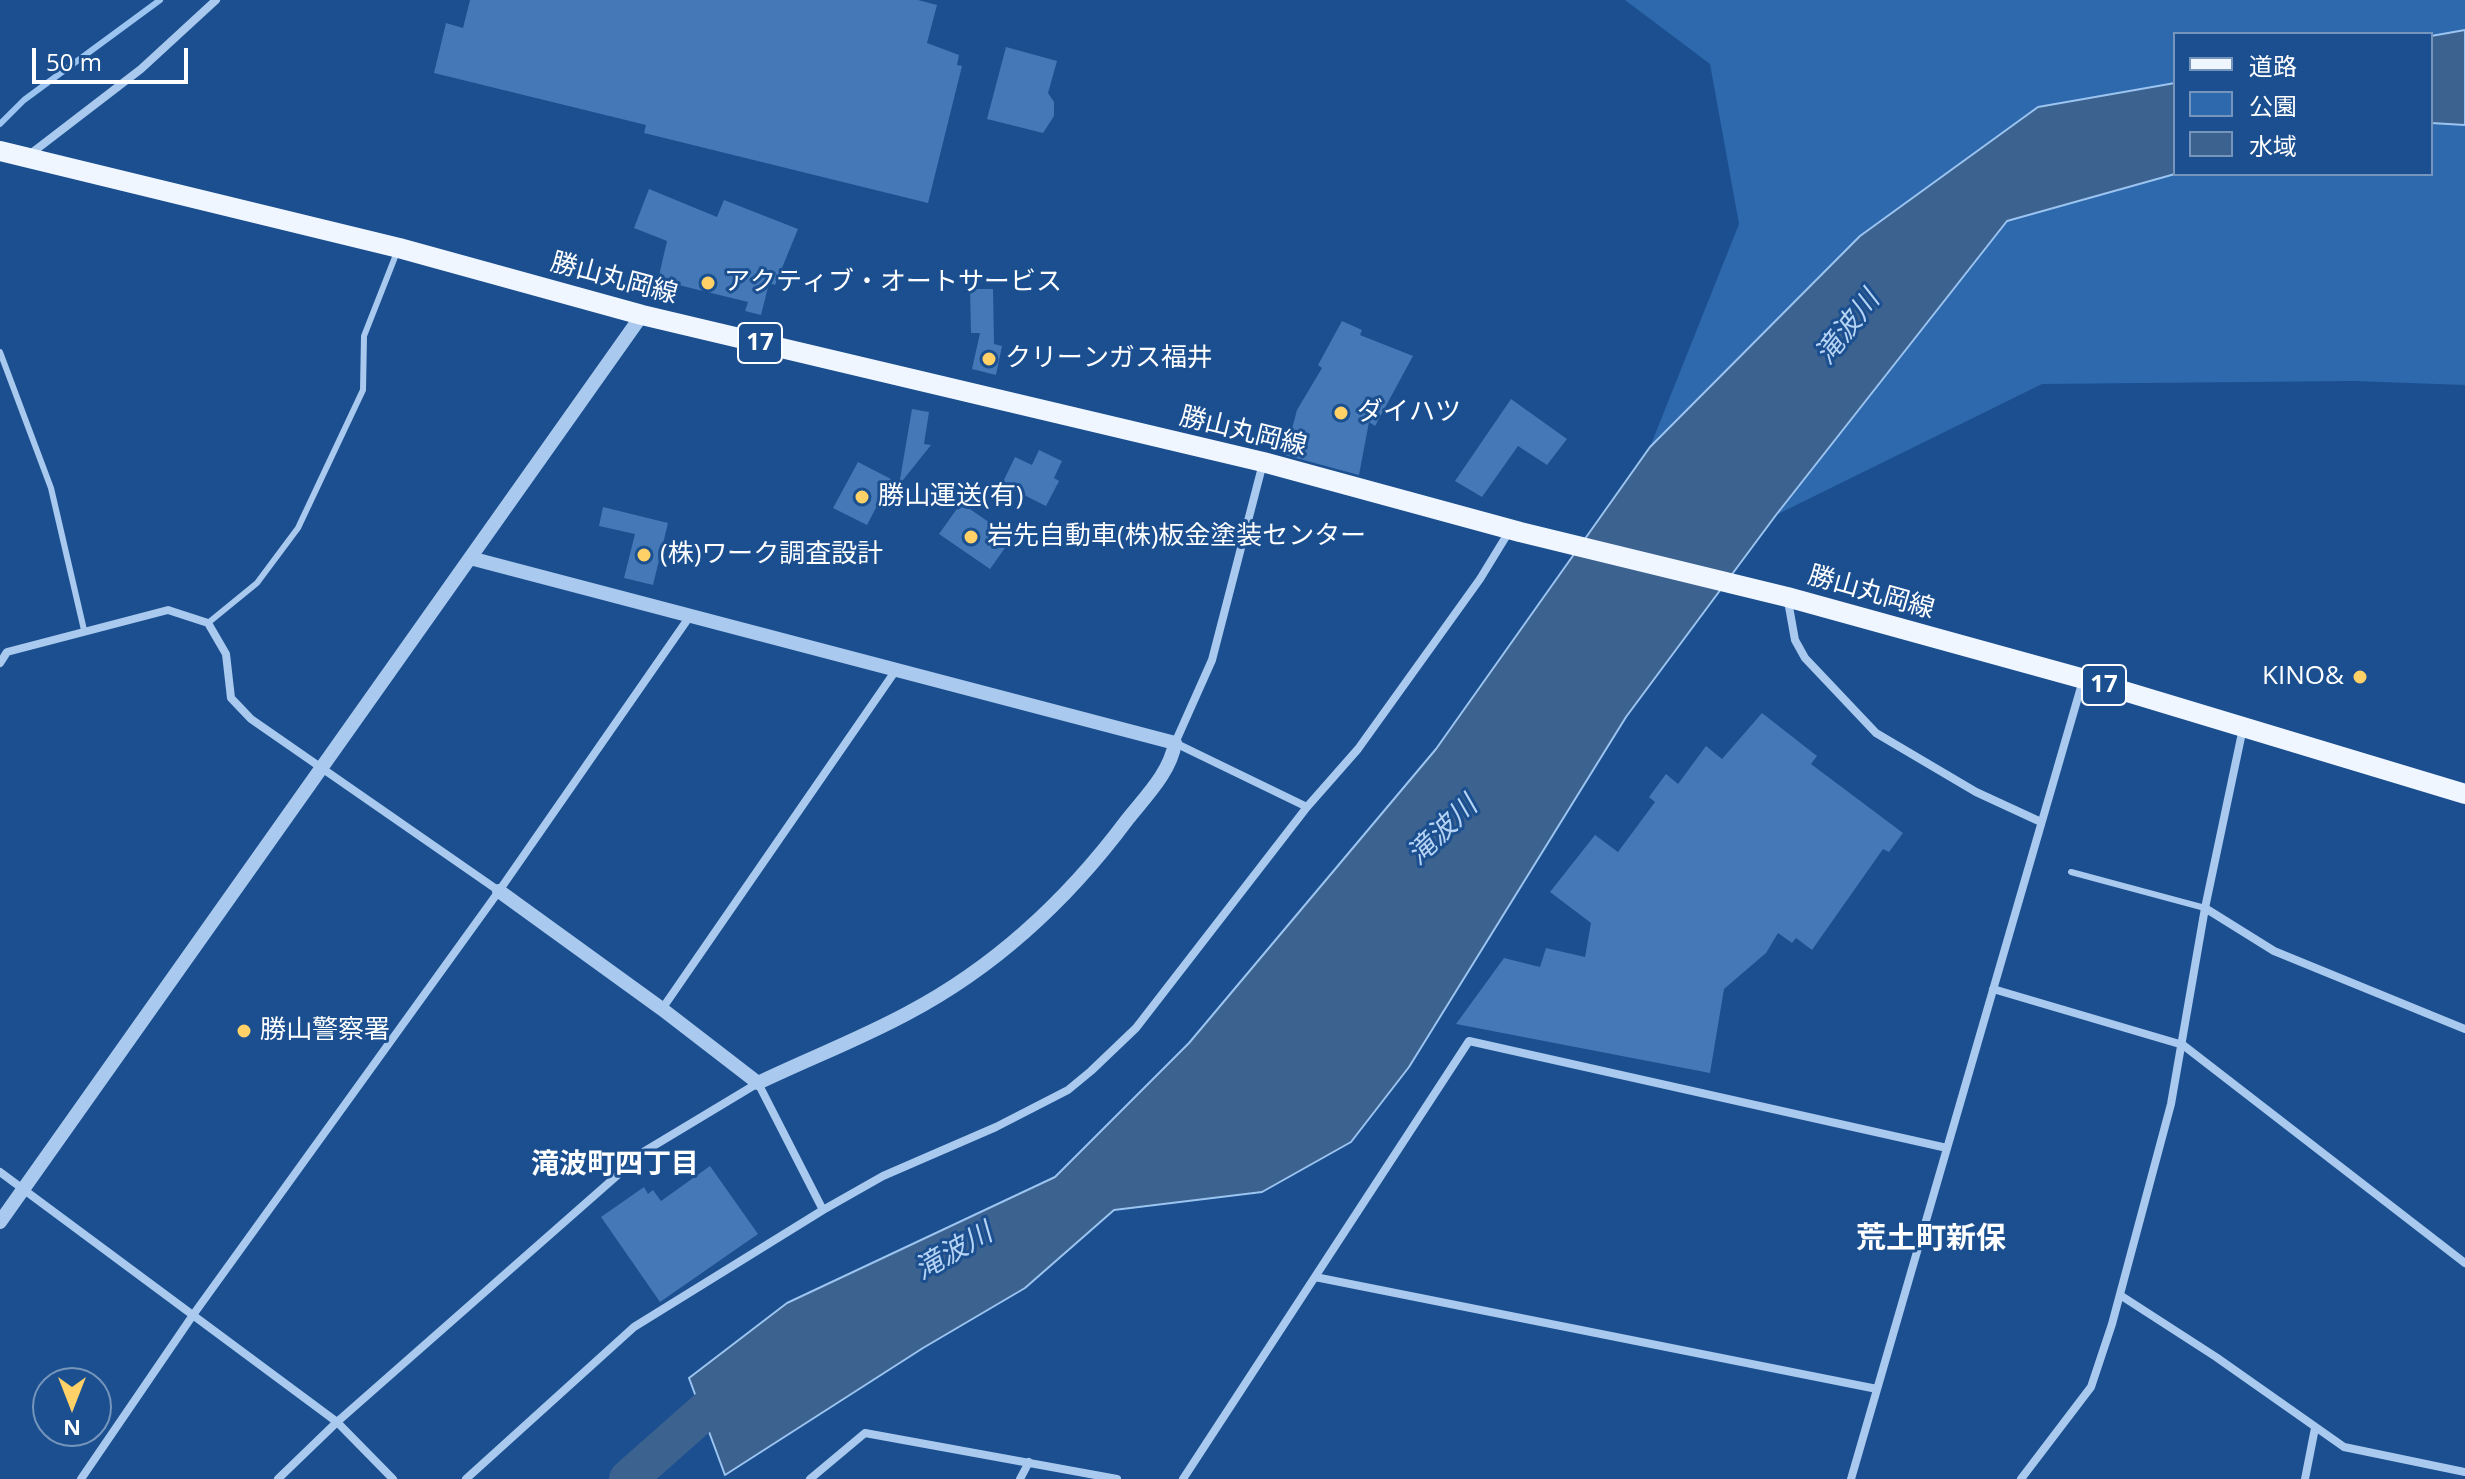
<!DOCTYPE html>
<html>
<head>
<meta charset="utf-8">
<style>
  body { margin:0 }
  #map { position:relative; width:2465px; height:1479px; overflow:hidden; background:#1b4f8f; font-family:"Open Sans","Noto Sans JP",sans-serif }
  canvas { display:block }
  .legend { position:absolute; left:2173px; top:32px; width:260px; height:144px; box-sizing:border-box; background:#1b4f8f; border:2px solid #7695bc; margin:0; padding:10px 14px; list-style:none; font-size:24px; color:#fff }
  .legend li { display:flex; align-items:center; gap:16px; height:40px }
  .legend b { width:40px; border:2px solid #7695bc }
  .north { position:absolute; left:32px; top:1367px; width:80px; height:80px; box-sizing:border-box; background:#1b4f8f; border:2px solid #7695bc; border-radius:50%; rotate:180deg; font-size:22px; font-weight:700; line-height:32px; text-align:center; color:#fff }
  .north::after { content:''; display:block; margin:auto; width:28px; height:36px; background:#ffd166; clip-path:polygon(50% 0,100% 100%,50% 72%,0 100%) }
  .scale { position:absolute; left:32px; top:48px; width:156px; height:36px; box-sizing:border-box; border:4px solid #fff; border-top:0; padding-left:10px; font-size:24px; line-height:28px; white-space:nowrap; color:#fff; -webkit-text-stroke:6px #1b4f8f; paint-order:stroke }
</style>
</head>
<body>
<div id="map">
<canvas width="2465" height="1479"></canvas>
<ul class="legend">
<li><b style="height:10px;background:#f0f6ff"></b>道路</li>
<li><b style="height:22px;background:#2e69ad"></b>公園</li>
<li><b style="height:22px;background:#3c6290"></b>水域</li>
</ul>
<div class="north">N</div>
<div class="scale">50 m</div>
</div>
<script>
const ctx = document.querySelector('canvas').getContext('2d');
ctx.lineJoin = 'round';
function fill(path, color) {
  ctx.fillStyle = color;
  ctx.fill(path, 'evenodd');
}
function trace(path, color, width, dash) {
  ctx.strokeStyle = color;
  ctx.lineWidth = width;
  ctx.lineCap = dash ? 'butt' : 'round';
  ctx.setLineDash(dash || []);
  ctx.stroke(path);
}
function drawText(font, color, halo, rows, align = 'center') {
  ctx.font = font + ' "Open Sans","Noto Sans JP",sans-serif';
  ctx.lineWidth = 6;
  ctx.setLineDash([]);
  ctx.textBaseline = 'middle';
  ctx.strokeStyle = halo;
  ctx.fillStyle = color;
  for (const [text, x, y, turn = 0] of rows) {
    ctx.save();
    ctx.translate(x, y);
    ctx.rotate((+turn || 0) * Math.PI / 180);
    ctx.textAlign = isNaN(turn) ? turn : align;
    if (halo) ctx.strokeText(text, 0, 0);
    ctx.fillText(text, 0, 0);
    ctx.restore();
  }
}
fill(new Path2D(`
  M1625 0H2465V30L2431 36V34H2175V83L2037 107 1860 236 1650 447 1739 224 1710 64Z
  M2431 123 2465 125V385L2353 381 2042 384 1776 515 2007 221 2175 174H2431Z`), '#2e69ad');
const water = new Path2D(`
  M2465 30V125L2431 123V36Z
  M2175 83V174L2007 221 1776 515 1626 717 1409 1067 1351 1142 1262 1192 1114 1210 1025 1288 923 1348 725 1475 689 1378 787 1303 1055 1177 1189 1043 1436 749 1650 447 1860 236 2038 107Z`);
fill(water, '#3c6290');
trace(water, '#9cc4f0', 2);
trace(new Path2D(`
  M0 124 24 100 160 0`), '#9cc4f0', 6);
trace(new Path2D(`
  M628 1479 740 1380`), '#3c6290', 38);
fill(new Path2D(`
  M470 0H918L937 5 927 43 959 55 957 65 962 66 928 203 644 133 646 125 434 73 446 23 463 28Z
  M1006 47 1057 61 1048 93 1054 102V116L1043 133 987 119Z
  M649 189 717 217 724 200 798 229 775 285 769 283 761 315 745 311 748 302 658 280 667 241 634 228Z
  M970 289H993L994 344 1002 346 996 375 972 369 980 333H971Z
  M1342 321 1362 330 1360 335 1413 356 1375 426 1369 422 1359 475 1285 455 1297 410 1322 368 1318 365Z
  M1511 399 1567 439 1547 465 1518 446 1482 497 1455 481Z
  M912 409 929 412 924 444 931 445 899 485Z
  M1039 450 1062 461 1054 478 1059 481 1046 506 1002 484 1015 457 1032 465Z
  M858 462 891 479 867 525 833 508Z
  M961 503 1012 538 990 569 939 534Z
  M603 507 668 523 653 585 624 578 635 534 599 526Z
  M1762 713 1817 756 1811 764 1903 833 1889 852 1883 849 1812 950 1796 938 1792 943 1778 933 1766 953 1724 989 1710 1073 1456 1024 1504 958 1540 967 1546 948 1585 957 1591 923 1550 892 1595 835 1618 852 1655 802 1649 797 1666 774 1678 784 1706 746 1722 759Z
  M710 1166 758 1234 660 1302 601 1217 644 1187 648 1194 653 1190 661 1201Z`), '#4478b7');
trace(new Path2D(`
  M0 352 51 488 84 630
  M208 623 257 583 298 528 363 390 364 336 397 252
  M2071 872 2205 908`), '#a9c9ee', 6);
trace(new Path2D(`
  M29 155 141 69 216 0
  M1263 463 1212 660 1175 743 1307 807
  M1788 601 1795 640 1805 658 1876 733 1976 792 2041 822
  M0 663 7 652 168 610 208 623 226 654 231 698 251 719 499 891
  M2205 908 2274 951 2465 1029
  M1993 989 2183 1045 2465 1263
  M662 1009 896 670
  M0 1172 337 1422 393 1479
  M1315 1277 1877 1389
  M2120 1295 2216 1357 2344 1447 2465 1472
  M81 1479 193 1315 499 891 690 616
  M278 1479 337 1422 645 1151 758 1083 823 1210
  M466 1479 634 1327 823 1210 883 1176 996 1127 1068 1090 1091 1071 1136 1028 1307 807 1358 749 1480 579 1510 530
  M810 1479 865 1433 1117 1479
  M1020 1479 1029 1462
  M1183 1479 1469 1041 1947 1148
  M1851 1479 2083 680
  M2021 1479 2091 1387 2112 1324 2171 1104 2205 908 2243 728
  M2305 1479 2315 1428`), '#a9c9ee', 8);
trace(new Path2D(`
  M470 558 1175 743C1170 773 1145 797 1127 820 1068 899 995 967 908 1013 860 1039 808 1059 758 1083L662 1009 499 891
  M0 1222 642 315`), '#a9c9ee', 14);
trace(new Path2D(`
  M0 151 399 248 642 315 1263 462 1520 532 1787 597 2084 679 2465 794`), '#f0f6ff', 20);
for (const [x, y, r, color] of [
  [708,283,8,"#ffd166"],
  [989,359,8,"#ffd166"],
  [1341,413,8,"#ffd166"],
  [862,497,8,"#ffd166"],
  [971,537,8,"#ffd166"],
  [644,555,8,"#ffd166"],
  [2360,677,8,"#ffd166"],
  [244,1031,8,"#ffd166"]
]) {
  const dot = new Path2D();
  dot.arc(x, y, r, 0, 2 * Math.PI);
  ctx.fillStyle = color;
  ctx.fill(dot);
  trace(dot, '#1b4f8f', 3);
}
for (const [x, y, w] of [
  [760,343,44],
  [2104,685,44]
]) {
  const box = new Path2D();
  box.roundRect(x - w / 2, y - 20, w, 40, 6);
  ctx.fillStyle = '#1b4f8f';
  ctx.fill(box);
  trace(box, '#fff', 2);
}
drawText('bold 24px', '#fff', null, [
  ["17",760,343],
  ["17",2104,685]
]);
drawText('26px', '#fff', '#1b4f8f', [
  ["勝山丸岡線",614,279,15],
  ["勝山丸岡線",1243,432,14],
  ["勝山丸岡線",1871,593,16]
]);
drawText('26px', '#fff', '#1b4f8f', [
  ["アクティブ・オートサービス",724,283],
  ["クリーンガス福井",1005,359],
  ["ダイハツ",1357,413],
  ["勝山運送(有)",878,497],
  ["岩先自動車(株)板金塗装センター",987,537],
  ["(株)ワーク調査設計",660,555],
  ["KINO&",2344,677,"right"],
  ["勝山警察署",260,1031]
], 'left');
drawText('italic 28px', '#b5d3f5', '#1b4f8f', [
  ["滝波川",1848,328,-52],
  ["滝波川",1443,831,-44],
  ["滝波川",954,1252,-30]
]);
drawText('bold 28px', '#fff', '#1b4f8f', [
  ["滝波町四丁目",615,1165]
]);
drawText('bold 30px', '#fff', '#1b4f8f', [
  ["荒土町新保",1931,1239]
]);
</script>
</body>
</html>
